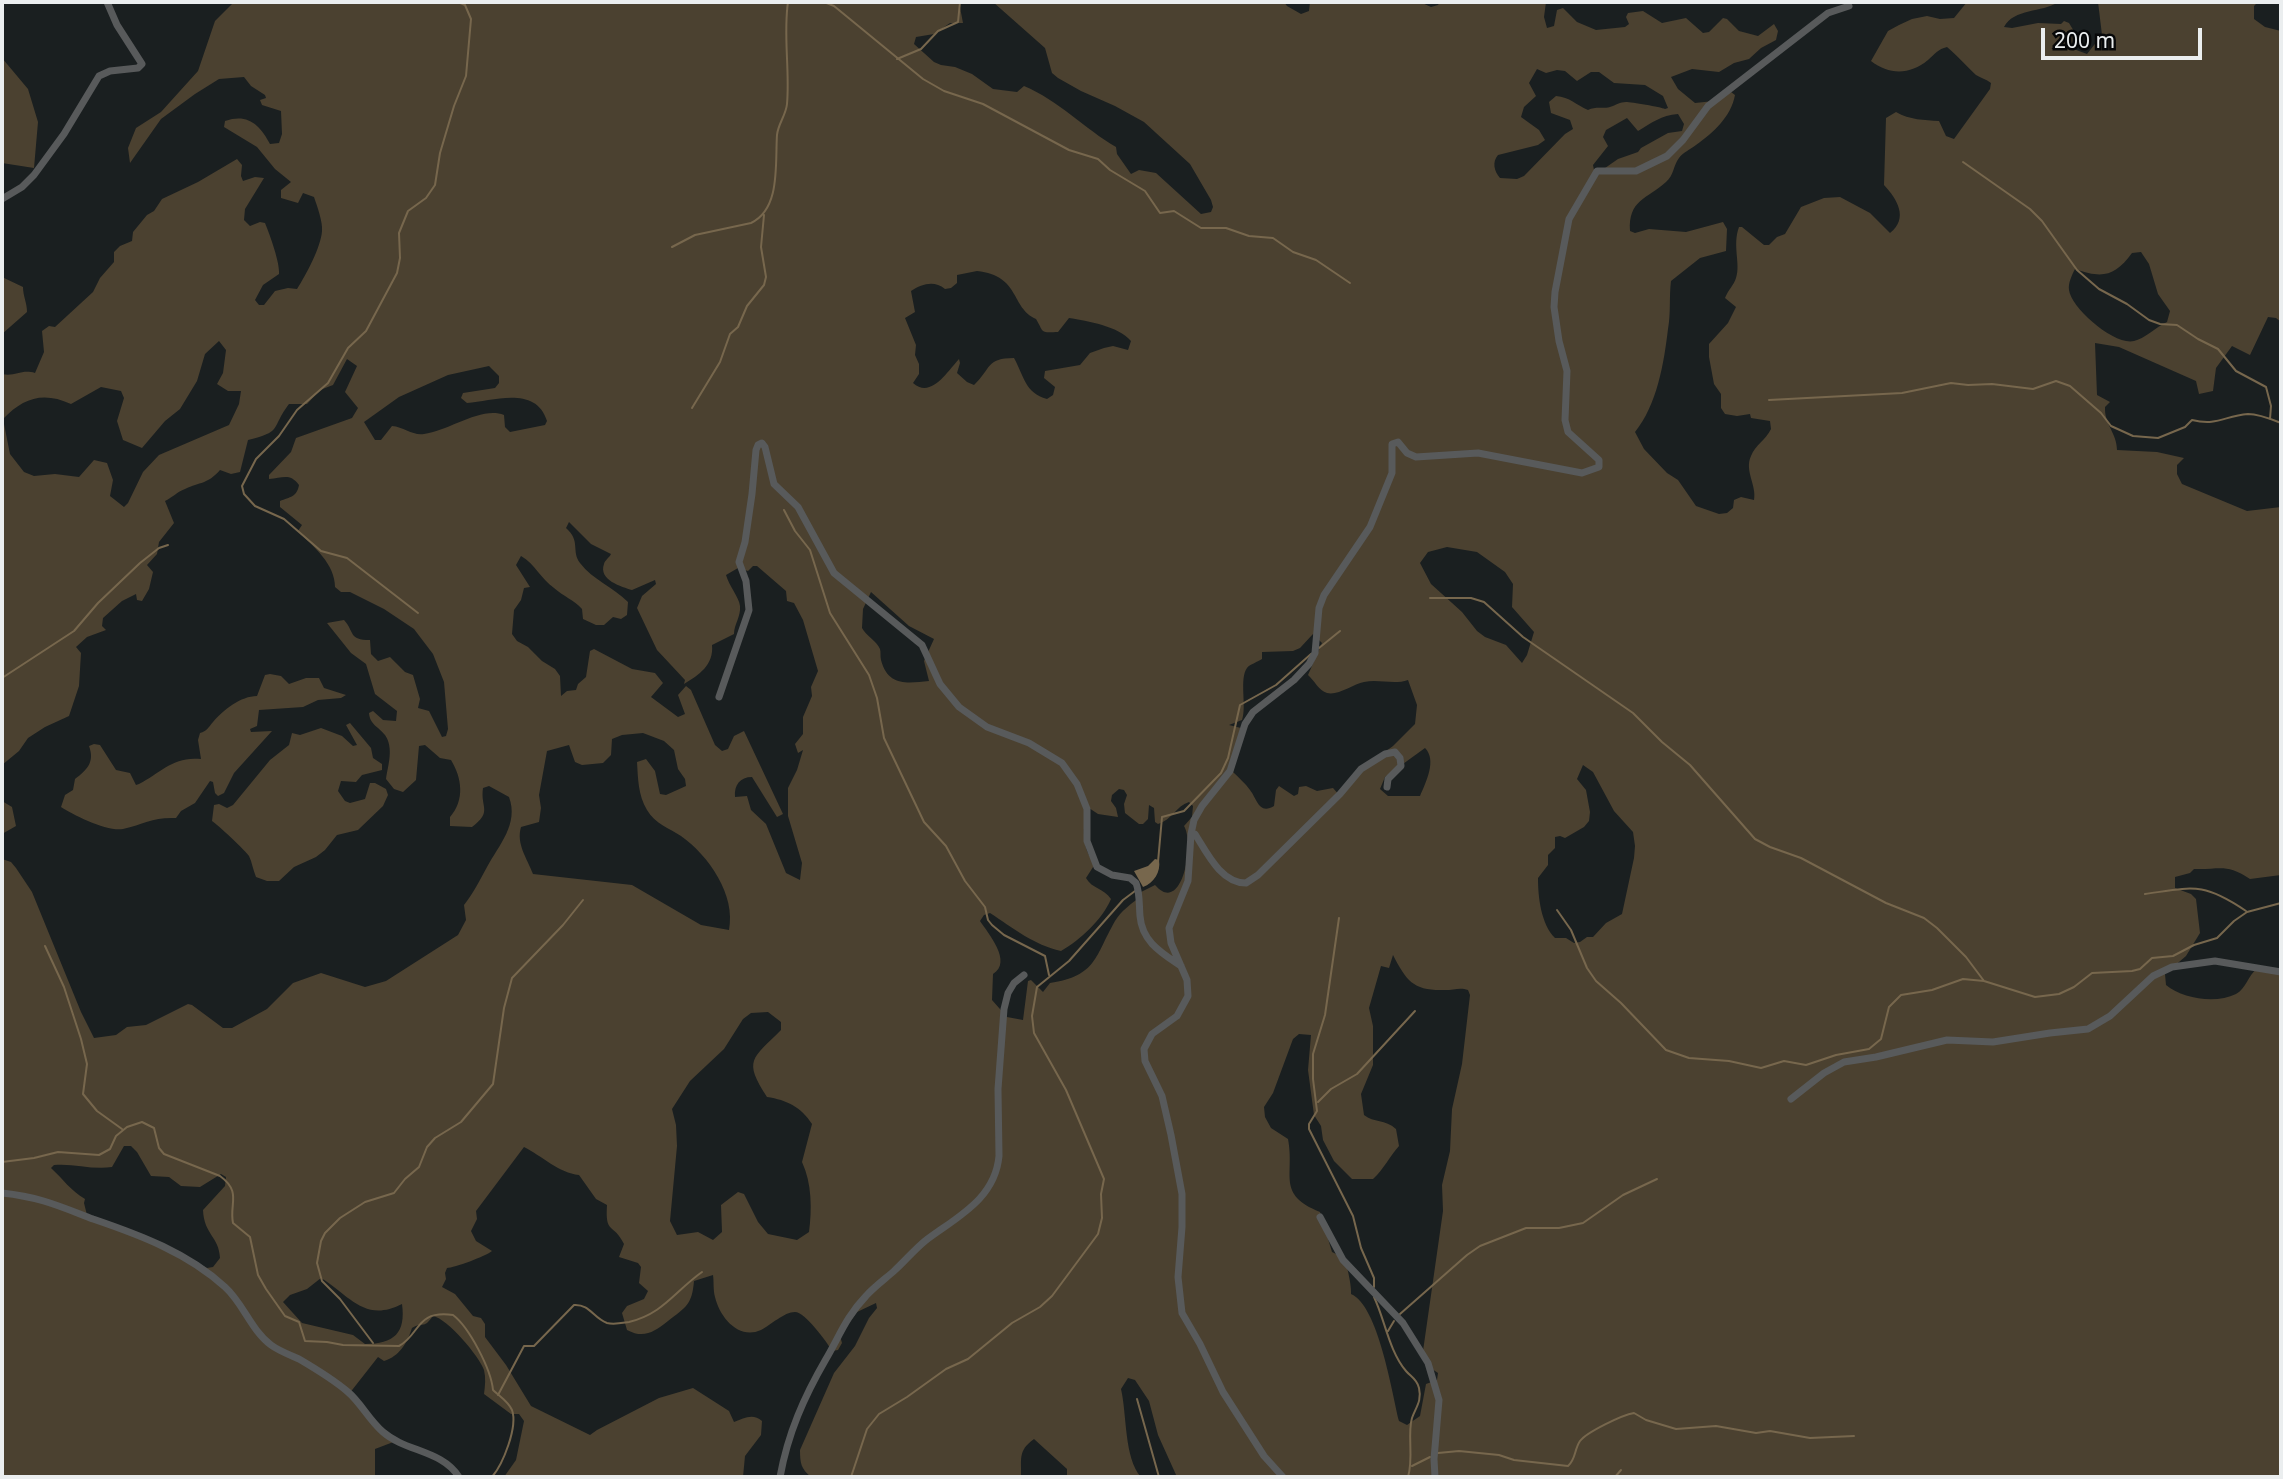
<!DOCTYPE html>
<html>
<head>
<meta charset="utf-8">
<style>
  body { margin:0 }
  #map { position:relative; width:2283px; height:1479px; overflow:hidden; background:#1a1f20; font-family:"Noto Sans",sans-serif }
  canvas { display:block }
  .frame { position:absolute; inset:0; border:4px solid #ebeeef; pointer-events:none }
  .scale { position:absolute; left:2041px; top:28px; width:161px; height:32px; box-sizing:border-box; border:4px solid #ebeeef; border-top:0; padding-left:9px; font-size:21px; line-height:24px; white-space:nowrap; color:#ebeeef; -webkit-text-stroke:5px #070809; paint-order:stroke }
</style>
</head>
<body>
<div id="map">
<canvas width="2283" height="1479"></canvas>
<div class="frame"></div>
<div class="scale">200 m</div>
</div>
<script>
const ctx = document.querySelector('canvas').getContext('2d');
ctx.lineJoin = 'round';
function fill(path, color) {
  ctx.fillStyle = color;
  ctx.fill(path, 'evenodd');
}
function trace(path, color, width, dash) {
  ctx.strokeStyle = color;
  ctx.lineWidth = width;
  ctx.lineCap = dash ? 'butt' : 'round';
  ctx.setLineDash(dash || []);
  ctx.stroke(path);
}
fill(new Path2D(`
  M234 2H959L963 23H950L934 34 916 37 914 44 934 62 941 65 955 67 972 74 993 89 1017 92 1024 86C1058 100 1085 129 1116 147L1117 154 1131 174 1139 170 1156 173 1201 214 1211 212 1213 207 1211 200 1190 164 1144 122 1115 106 1081 91 1058 78 1052 73 1045 48 993 2H1284L1287 6 1301 14 1309 11 1310 2H1420L1431 7 1438 5 1440 2H1546L1544 17 1547 28 1554 26 1557 10 1563 8 1577 22 1596 30 1625 27 1629 24 1626 17 1628 13 1643 11 1662 23 1686 18 1703 33 1709 32 1723 18 1727 19 1739 31 1758 36 1774 24 1778 31 1776 40 1761 48 1749 59 1734 63 1719 72 1692 69 1671 77 1678 89 1695 103 1714 101 1731 92 1735 95C1731 117 1713 133 1696 145 1691 149 1682 153 1679 158 1673 166 1674 175 1666 182 1647 199 1628 200 1630 231L1635 233 1649 229 1686 232 1723 222 1727 229 1726 251 1700 258 1671 281C1669 297 1671 313 1668 329 1664 363 1657 405 1635 432L1644 449 1667 473 1678 480 1696 506 1719 514 1727 513 1733 508 1734 500 1741 497 1754 500C1757 485 1744 471 1751 456 1755 445 1766 440 1771 429L1770 421 1751 418 1750 414 1737 416 1725 414 1721 408V394L1714 384 1709 357V344L1728 323 1736 307 1725 298C1728 290 1734 285 1736 278 1741 264 1732 246 1739 227H1742L1764 245H1769L1777 237 1785 234 1801 207 1824 198 1840 197 1870 213 1890 233C1909 218 1897 199 1884 185L1886 118 1896 112C1910 120 1924 120 1939 121L1946 136 1954 139 1990 89 1991 83C1986 79 1981 78 1976 75 1966 66 1958 56 1947 47 1938 49 1935 54 1928 60 1910 75 1889 75 1871 61L1888 31 1899 25 1912 19 1927 16 1940 19 1954 18 1967 2H2058C2042 13 2014 8 2004 27L2012 28 2038 23 2061 24 2064 21 2069 23 2075 33 2071 48 2087 54 2102 35 2098 2H2258L2254 6V19L2265 27 2281 31V322L2276 318 2268 317 2250 355 2232 346 2216 368 2213 391 2199 394 2196 381 2119 347 2095 343 2097 395 2110 402 2105 407C2104 424 2117 433 2117 450L2157 452 2184 458 2177 465V474L2182 484 2247 511 2281 507V875L2250 879C2226 863 2220 870 2194 869L2190 873 2175 877V888L2191 894 2196 899 2200 933 2186 956 2165 974 2166 985C2183 999 2216 1004 2236 994 2246 989 2248 975 2257 969L2281 973V1477H1177L1158 1435 1149 1401 1135 1380 1128 1378 1121 1389C1127 1414 1124 1458 1141 1477H1067V1469L1034 1439C1017 1451 1022 1460 1021 1477H811C801 1469 800 1463 800 1450L834 1373 855 1346 869 1318 877 1308 876 1303 857 1312 840 1336 842 1343 838 1350 832 1351C827 1342 805 1312 795 1312 784 1312 771 1325 761 1330 739 1340 720 1318 715 1297 713 1290 714 1281 713 1275L694 1281C692 1305 686 1307 668 1321 654 1332 644 1339 627 1330L622 1313 627 1306 644 1299 648 1291 639 1283 641 1267 638 1263 619 1257 624 1244C613 1222 605 1235 607 1205L596 1199 579 1175C559 1173 542 1156 524 1147L476 1211 477 1219 471 1231 476 1241 492 1251C486 1256 454 1268 447 1268L445 1273 446 1279 442 1287 455 1294 473 1316 481 1318 485 1324V1337L506 1365 531 1406 590 1435 597 1430 659 1398 693 1388 729 1411 734 1422C744 1418 753 1413 762 1421L761 1435 745 1456 743 1477H504L516 1460 524 1421 519 1414H511L484 1394C485 1386 486 1378 484 1370 479 1356 448 1319 433 1316 422 1331 424 1320 412 1328 407 1343 400 1356 384 1361L378 1357 349 1394 396 1441 375 1449V1477H2V859L11 862 16 868 32 892 81 1012 94 1038 116 1035 127 1027 146 1025 188 1004 192 1005 223 1028H232L267 1009 293 983 321 973 365 987 386 981 458 935 466 920 464 905C474 892 480 880 487 867 499 845 519 824 509 797L489 786 483 788C480 808 493 811 472 827L450 826V817C465 800 462 778 451 760L440 758 425 745 419 746 416 780 403 792 394 789 386 779C388 765 394 748 385 735 378 726 370 725 369 713L373 711 383 720 396 721 397 711 375 694 366 664 351 653 327 623 344 620C355 632 348 640 370 640L371 654 378 661 390 657 405 672 413 675 420 699 418 708 429 711 442 737 446 736 448 729 444 682 433 654 414 629 384 609 350 592H341L335 587C335 564 314 547 298 531L302 525 280 507V501C290 497 297 497 299 485 290 473 283 478 269 479V475L291 452 296 438 352 418 358 408 345 392 357 366 347 359 333 385 320 390 307 404H289C270 429 284 431 248 440L240 472 231 474 220 470C208 484 200 482 185 489 177 492 173 497 165 501L174 523 159 542 157 554 147 565 153 572 149 589 142 601 137 600 136 594 122 601 103 618 102 626 106 630 87 637 76 647 81 653 79 686 69 716 45 727 28 738 19 751 2 765V374C15 377 21 369 35 373L44 352 42 331 49 326 55 327 93 292 100 278 114 262V252L120 246 132 241 133 232 147 215 154 211 162 199 198 182 237 159 242 165 241 176 243 181 255 177 264 178 245 209 244 220 250 226 260 222 265 223C270 235 280 263 279 274L263 285 255 300 259 305H264L275 291 288 288 297 289C306 275 321 247 322 231 323 222 317 206 314 197L303 193 298 203 281 198V190L291 182 275 169 257 147 224 127 225 121C248 113 260 125 270 144L279 143 282 134 281 111 262 105 260 100 266 98 265 95 251 86 244 77 219 79 195 94 161 119 130 163 128 148 136 128 161 112 198 71 215 21ZM1537 69 1546 73 1557 70 1565 71 1577 81 1591 72H1599L1614 83 1645 85 1663 96 1668 108 1665 109C1661 107 1631 102 1626 102 1620 102 1616 105 1610 107 1602 109 1596 106 1588 110 1576 105 1570 97 1556 96L1549 102 1551 113 1570 120 1573 129 1565 134 1524 176 1517 179 1500 178C1494 171 1492 162 1498 155L1538 145 1545 140 1539 130 1521 117 1524 107 1536 96 1529 83ZM1678 114 1684 124 1682 131 1668 133 1641 148 1638 152 1618 159 1595 175 1593 165 1608 146 1603 137 1606 130 1627 118 1638 131C1652 123 1661 115 1678 114ZM2141 252 2149 264 2158 294 2170 311 2167 322C2156 327 2144 339 2134 341 2115 346 2071 308 2069 290 2068 283 2072 275 2075 269 2103 279 2115 276 2132 253ZM977 271C1021 276 1010 307 1036 319 1044 332 1039 333 1058 332L1069 318C1088 321 1118 326 1131 341L1128 350 1113 346 1104 348 1090 353 1080 365 1045 371 1044 378 1055 387 1053 395 1047 399C1025 393 1024 376 1014 358 986 358 991 369 974 385L967 382 957 373 960 363 959 359C947 372 931 399 913 383L919 374V364L915 355 916 345 905 318 915 312 911 291C922 284 934 280 945 289L951 288 957 283V275ZM219 341 226 350 223 373 217 384 228 391H241L239 404 229 425 159 455 143 472 128 503 124 507 110 496 113 480 107 463 94 460 79 477 55 474 34 476 24 472 10 454 3 419C23 398 43 391 71 404L101 387 121 391 124 398 117 421 123 440 142 448 165 421 180 409 197 381 205 354ZM489 366 499 376V383L495 388 463 393 461 398 467 403C493 401 536 385 547 421L545 425 510 432 505 427 504 415C481 406 449 431 424 434 413 436 404 427 392 426L381 440H375L364 422 399 397 448 375ZM569 522 591 544 611 554C609 558 605 560 604 564 598 580 622 587 632 590L655 580 656 584 642 596 637 608 657 650 685 680 684 684C699 675 714 665 712 645L734 634C734 624 741 617 740 606 739 597 729 586 726 575L738 568 748 571 753 566H757L786 591 787 601 794 603 803 620 818 671 811 687 812 696 803 717V734L795 744 798 753 803 750 797 770 788 788V816L802 863 800 880 786 873 766 824 751 810 747 796 735 797C734 785 740 777 752 777L777 817 783 814 744 731 734 736 728 749 722 751 715 745 691 690 686 686 678 695 685 714 678 717 651 697 663 683 655 673 632 669 594 649 590 651 586 677 578 684 576 690 567 691 561 696 560 676 555 669 542 661 528 647 517 641 512 634 514 610 521 600 524 588 530 587 516 565 521 556C535 564 541 579 554 588 563 596 574 600 582 609L583 619 596 625H604L613 617 621 619 627 615 628 602C613 587 593 580 580 563 571 551 581 541 566 528ZM1447 547 1477 552 1505 572 1513 584 1512 607 1534 632 1527 655 1522 663 1506 645 1485 637 1477 631 1462 612 1431 584 1420 563 1428 552ZM871 592 909 626 934 639 924 661 929 681C908 683 888 687 881 660 880 656 881 652 880 649 877 641 866 636 862 628L863 609ZM1313 634 1322 643 1308 675C1314 680 1319 691 1327 693 1338 696 1353 684 1364 682 1379 679 1394 685 1408 680L1417 705 1415 724 1393 746 1359 771 1340 796 1333 788 1317 791 1306 786 1299 787 1298 794 1294 796 1279 786 1276 790 1274 806C1259 815 1257 799 1250 790 1245 783 1239 778 1233 772L1245 729 1229 725 1242 720C1247 706 1239 679 1247 668 1250 664 1258 662 1262 659V652L1293 651 1300 648ZM643 733 664 741 674 750 678 769 685 779 686 786 666 795 660 794 655 771 646 759 637 762C638 778 638 795 647 810 655 824 669 828 681 836 709 856 736 895 729 930L701 925 632 885 533 874C527 858 516 844 521 827L539 822 541 808 539 795 547 751 569 745 575 762 582 765 603 763 611 755 612 739 622 735ZM1425 748C1437 760 1426 782 1420 796H1388L1380 789 1385 777ZM1583 765 1593 772 1614 811 1633 832 1635 846 1634 858 1622 914 1606 923 1593 937H1587L1580 942 1574 943 1566 938H1555C1541 924 1538 897 1538 878L1548 865V855L1555 848V837L1560 836 1565 838 1584 827 1589 821 1590 812 1586 790 1577 779ZM1119 789 1124 790 1127 795 1124 804 1125 813 1139 824H1143L1148 819 1149 805 1154 808 1155 822 1158 824C1172 820 1176 806 1189 802L1193 806 1192 817 1184 826C1195 844 1182 916 1155 885L1141 892 1140 897C1131 904 1121 911 1115 921 1095 956 1097 976 1050 983L1043 992 1031 980 1028 981 1023 1020 1007 1017 992 1000 993 974C1013 962 988 933 980 921L984 915 990 913C1013 928 1034 945 1061 951 1080 940 1102 920 1111 899 1104 888 1092 889 1086 878L1095 864C1080 846 1084 828 1086 806L1098 814 1118 817 1116 808 1111 801 1112 795ZM1393 955C1407 982 1414 991 1445 990 1454 990 1460 987 1468 990L1470 995 1462 1064 1452 1109 1450 1151 1442 1185 1443 1211 1423 1351 1432 1369 1438 1373 1437 1380 1426 1384 1420 1416 1407 1425 1399 1421C1392 1392 1378 1305 1351 1294 1352 1288 1347 1262 1343 1258 1340 1255 1335 1254 1332 1252L1320 1212C1276 1194 1295 1176 1288 1139L1271 1128 1265 1117 1264 1107 1273 1093 1293 1039 1299 1034 1311 1035 1308 1070 1314 1115 1321 1126 1323 1140 1334 1161 1352 1179H1373C1384 1169 1389 1157 1399 1146L1396 1129C1385 1119 1374 1123 1364 1115L1361 1094 1373 1065V1026L1369 1008 1381 966 1389 968ZM768 1012 781 1022V1030C752 1059 743 1060 767 1097 787 1100 801 1107 812 1124L802 1162C812 1183 812 1210 809 1232L797 1240 768 1234 758 1222 744 1194 738 1192 721 1205 722 1232 713 1240 698 1232 677 1235 670 1221 677 1146 676 1125 672 1109 690 1081 724 1049 743 1019 751 1013ZM124 1146H131L137 1152 151 1176 169 1177 181 1186 200 1187 221 1174 226 1177 225 1186 203 1210C204 1235 219 1236 220 1258L213 1267 207 1268 145 1235 87 1215 84 1203 85 1199C71 1191 63 1179 51 1168L54 1165C73 1163 92 1170 112 1167ZM321 1278C350 1296 365 1323 402 1304 406 1333 394 1344 365 1344L353 1335 302 1323 283 1302 290 1295 307 1289Z
  M2 58 28 89 38 122 34 168 2 163Z
  M2 277 23 287C23 296 27 303 27 312L2 334Z
  M270 674 281 676 289 684 306 678H319L324 688 346 695 341 698 318 700 303 707 259 710 257 726 250 729 251 732 272 731 234 773 224 793 218 796 215 793 213 782 210 781 195 803 181 811 176 818C153 817 144 824 123 829 108 832 73 815 61 807L65 795 73 790 75 779C87 770 95 762 89 746L94 744 100 745 116 770 130 773 136 785 139 784C162 772 173 756 201 759L198 740 200 733C207 731 208 728 213 722 223 710 241 696 257 696L265 675Z
  M350 723 371 748 373 758 382 764V770L362 775 356 782 341 781 338 791 345 801 350 803 365 799 370 783H375L386 789 388 795 383 806 358 830 337 835 325 850 316 857 294 867 279 881H267L256 877C253 870 252 862 249 856 247 852 216 823 212 821L214 805 219 804 227 808 233 805 270 760 289 745 292 733 300 735 321 728 342 736 353 746 357 745 346 725Z
  M2 801 12 807 16 826 2 834Z`), '#4b4130');
fill(new Path2D(`
  M1155 859 1159 860C1161 872 1154 883 1143 887L1134 871 1148 866Z`), '#77674d');
trace(new Path2D(`
  M824 2 834 6 923 79 944 91 983 104 1069 150 1098 159 1110 170 1145 191 1160 213 1174 211 1201 228H1226L1249 236 1273 238 1293 252 1316 260 1350 283
  M897 59 921 49 938 31 958 22 960 2
  M1963 162 2030 209 2042 221 2077 270 2099 289 2127 304 2149 320 2160 324 2177 325 2198 339 2218 349 2236 371 2266 387 2271 406 2270 419
  M2 192 3 191
  M672 247 695 235 751 223C781 209 775 163 777 135 778 124 786 115 787 104 790 70 783 35 788 2
  M1769 400 1902 393 1951 383 1968 385 1992 384 2033 389 2056 381 2070 386 2101 413 2111 426 2133 436 2158 438 2185 427 2192 420C2218 426 2224 416 2248 414 2259 414 2271 419 2281 423
  M692 408 720 362 730 334 738 327 747 306 764 285 766 277 761 247 764 215
  M784 510 795 531 810 550 830 613 869 675 877 698 884 738 924 822 946 846 965 881 985 907 988 920 992 925 1004 935 1045 956 1049 975
  M1430 598H1471L1484 602 1523 637 1633 713 1662 742 1690 765 1755 839 1770 847 1801 858 1886 903 1924 918 1937 928 1966 957 1984 981
  M418 613 347 558 321 551 284 519 255 506 244 494 242 486 256 459 279 436 297 410 328 383 348 348 366 331 397 273 400 258 399 233 408 211 426 198 435 185 440 153 454 106 466 76 471 19 465 5 458 2
  M1319 648 1340 631
  M2 678 74 631 98 603 140 563 159 548 168 545
  M1158 862 1162 817 1184 811 1221 773 1228 758 1240 705 1276 685 1311 654
  M2145 894C2194 887 2203 882 2246 911
  M1557 910 1571 930 1587 968 1596 981 1621 1003 1666 1050 1689 1058 1729 1061 1761 1068 1784 1061 1806 1065 1836 1055 1869 1049 1881 1039 1889 1007 1901 995 1932 990 1963 979 1984 981 2035 997 2059 994 2074 987 2092 973 2132 971 2140 969 2152 958 2173 956 2194 945 2217 938 2234 921 2247 912 2281 903
  M1339 918 1325 1015 1313 1054V1079L1317 1111 1309 1124V1129L1353 1216 1361 1248 1374 1278V1287
  M45 946 64 987 81 1039 87 1064 83 1094 97 1111 122 1129
  M1318 1102 1331 1089 1357 1074 1415 1011
  M2 1162 34 1158 58 1152 99 1155 110 1149 116 1136 127 1127 142 1122 154 1128 159 1148 164 1154 220 1176C242 1192 229 1204 233 1223L250 1237 258 1275 266 1289 285 1316 299 1322 305 1341 327 1342 343 1345 399 1346C421 1334 415 1310 453 1315 469 1327 491 1369 493 1390 499 1396 508 1401 512 1410 518 1427 503 1464 492 1477
  M1374 1297C1385 1320 1389 1351 1406 1371 1411 1377 1417 1379 1419 1388 1422 1401 1416 1407 1412 1418 1407 1435 1414 1457 1408 1477
  M1400 1314 1467 1255 1480 1246 1526 1228H1559L1583 1223 1623 1195 1657 1179
  M1388 1331 1394 1321
  M373 1343 340 1299 322 1281 317 1263 321 1241 325 1233 340 1218 365 1202 394 1193 405 1179 419 1167 427 1147 435 1138 461 1122 493 1084 504 1008 512 978 563 925 583 900
  M498 1395 524 1346H534L574 1305C590 1304 593 1318 607 1323 614 1325 622 1323 629 1322 663 1314 675 1291 702 1272
  M1137 1399 1159 1477
  M1438 1453 1459 1451 1499 1455 1514 1460 1568 1466C1576 1459 1574 1450 1580 1441 1587 1432 1622 1415 1634 1413L1646 1420 1676 1429 1716 1426 1756 1433 1770 1431 1810 1438 1854 1436
  M1412 1466 1430 1457
  M851 1477 867 1429 879 1414 907 1397 946 1369 968 1359 1012 1323 1040 1307 1052 1296 1098 1234 1102 1218 1101 1194 1104 1179 1066 1090 1034 1033 1032 1016 1037 987 1069 961 1123 900 1135 891
  M1615 1477 1621 1470`), '#77674d', 2);
trace(new Path2D(`
  M2 199 22 187 34 175 64 134 99 76 110 71 138 68 142 64 117 25 107 2
  M719 697 749 610 746 581 739 562 745 542 752 494 756 450 758 445 762 443 765 447 774 484 798 507 834 573 922 645 940 684 959 707 987 727 1029 743 1062 763 1077 784 1087 809V841L1097 867 1112 875 1130 878 1136 883C1140 893 1139 905 1140 916 1142 942 1162 953 1181 966
  M1191 834H1195C1207 853 1221 883 1246 883L1258 875 1340 794 1361 769 1385 754 1395 752 1400 758 1401 766 1388 779 1387 787
  M1791 1099 1824 1073 1844 1062 1876 1057 1947 1040 1993 1042 2050 1033 2088 1029 2110 1016 2153 976 2172 967 2215 961 2281 972
  M2 1193C40 1197 59 1206 93 1219 140 1235 188 1253 225 1287 243 1303 251 1330 271 1345 279 1351 290 1355 299 1359 316 1369 333 1379 348 1392 361 1403 369 1420 383 1432 406 1452 442 1450 459 1477
  M1320 1217 1343 1260 1403 1323 1428 1363 1439 1400 1434 1459 1435 1477
  M780 1477C788 1433 804 1397 826 1359 840 1335 846 1317 866 1296 874 1287 885 1279 894 1271 904 1262 914 1250 925 1241 955 1218 995 1200 999 1156L998 1089 1004 1009 1008 993 1014 983 1024 975
  M1283 1477 1264 1456 1223 1392 1200 1344 1182 1313 1178 1277 1182 1227V1194L1171 1135 1162 1096 1145 1061 1144 1049 1152 1034 1177 1016 1188 996 1187 980 1171 943 1169 928 1188 881 1191 834 1194 820 1202 806 1230 771 1245 724 1253 712 1294 680 1309 664 1315 653 1319 608 1324 595 1370 527 1392 473V444L1398 442 1407 453 1416 457 1478 453 1582 473 1599 467V460L1568 432 1565 420 1567 371 1559 341 1554 307 1555 292 1569 219 1597 171H1636L1667 156 1683 140 1708 106 1828 13 1849 6`), '#585a5b', 7);
</script>
</body>
</html>
